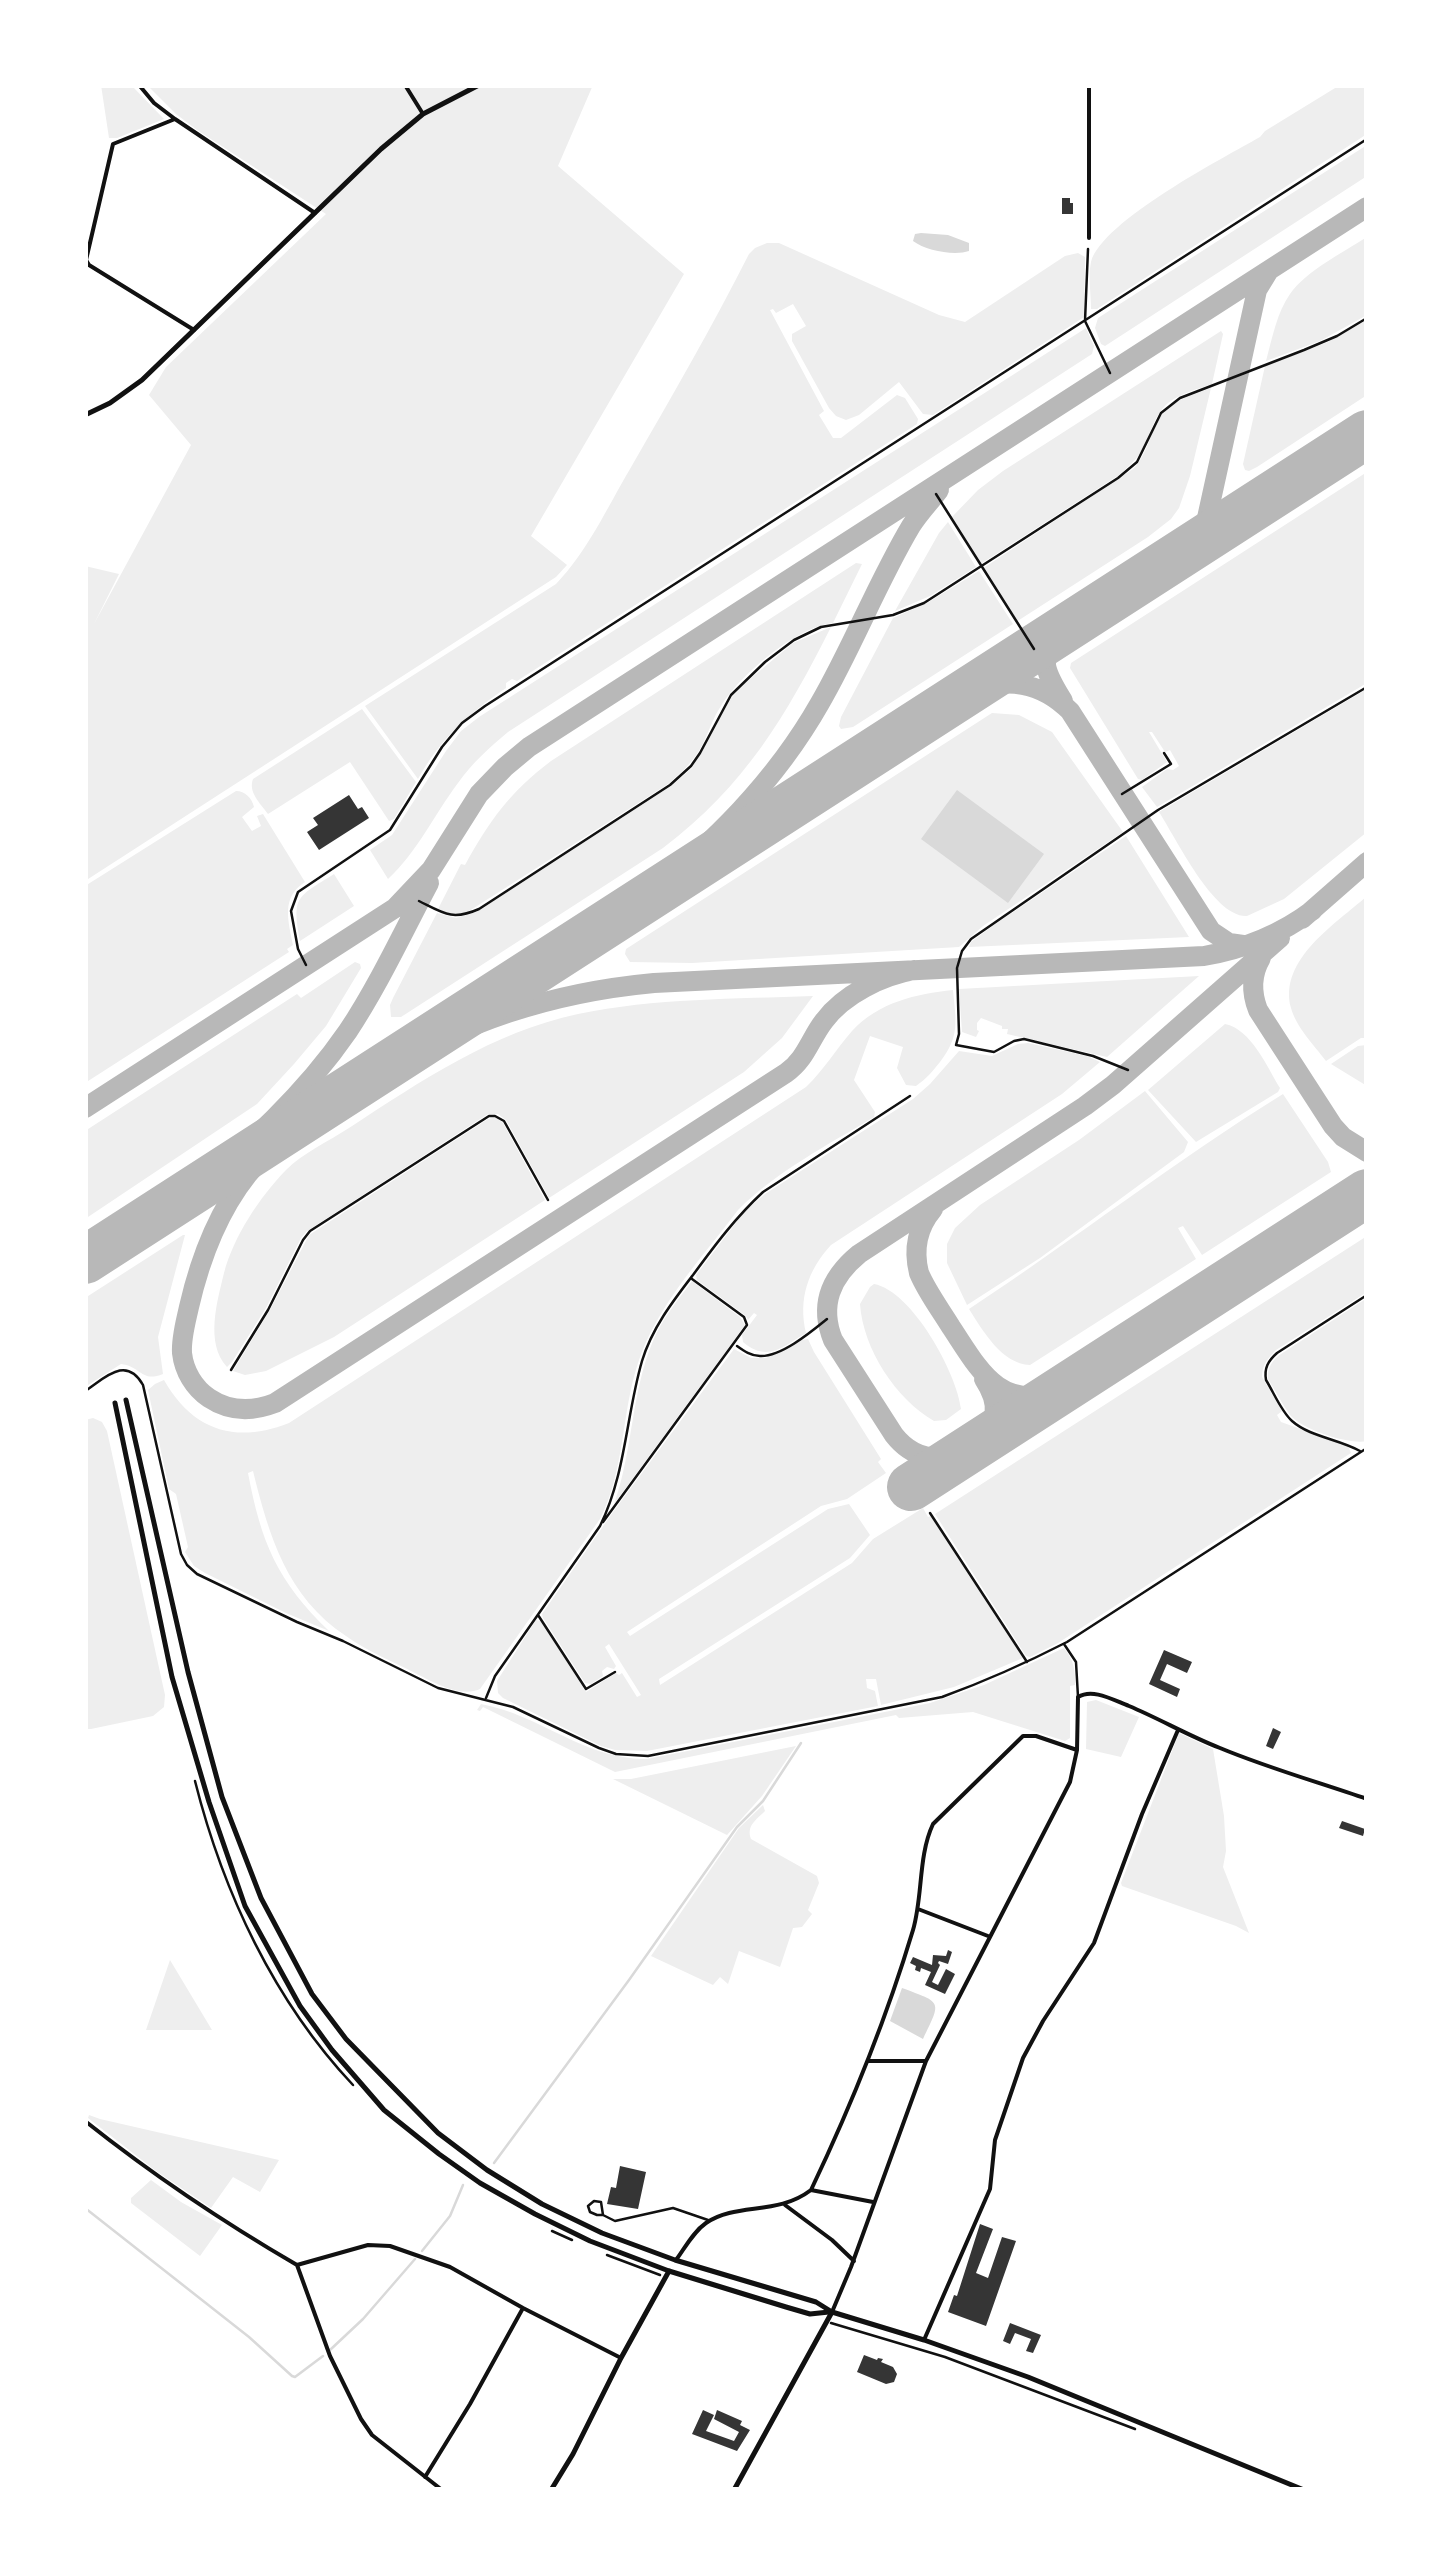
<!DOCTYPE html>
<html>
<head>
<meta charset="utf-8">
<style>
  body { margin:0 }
  #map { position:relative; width:1452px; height:2575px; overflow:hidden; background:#fff; font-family:Ubuntu,sans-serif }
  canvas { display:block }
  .frame { position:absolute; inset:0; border:88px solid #fff; pointer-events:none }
</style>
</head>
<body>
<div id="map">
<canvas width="1452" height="2575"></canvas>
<div class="frame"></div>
</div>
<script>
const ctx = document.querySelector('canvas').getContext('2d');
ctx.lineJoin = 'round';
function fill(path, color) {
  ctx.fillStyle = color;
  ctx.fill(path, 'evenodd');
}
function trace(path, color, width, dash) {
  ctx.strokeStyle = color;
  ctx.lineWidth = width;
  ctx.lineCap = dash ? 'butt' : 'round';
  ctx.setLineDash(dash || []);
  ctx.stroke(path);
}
fill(new Path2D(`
  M101 85 133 87 164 119 117 138H109Z
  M147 85H593L558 166 684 274 531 536 567 565 556 577 85 881V566L119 574 94 624 191 445 149 395 166 367 326 214 197 130 176 114Z
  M1340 85H1367V134L1097 309H1091C1091 294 1088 276 1091 262 1102 221 1223 158 1260 137L1265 131Z
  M1367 145V176L1105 346 1101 344 1095 328 1098 318Z
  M1367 237V315L1320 341 1266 361C1272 339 1277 312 1290 294 1306 271 1344 252 1367 237Z
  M767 243H779L939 315 965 322 1065 256 1078 253 1085 257 1084 317 933 415 923 414 899 382 859 415 846 420 836 416 829 408 792 341V334L806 326 793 304 776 313 773 309 770 310 824 411 819 415 833 438H841L897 395 905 398 918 419 917 424 517 681 512 679 506 683V688C469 713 440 739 418 779L365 706 556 584C587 552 607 508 630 469 671 398 712 327 749 254L755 248Z
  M1367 320V395L1257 467 1249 471 1245 470 1243 464 1265 366 1328 342Z
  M1086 328 1094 346 1092 354 508 732C490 747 472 763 458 783 434 815 418 851 388 879L370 850 392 835 446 751 461 731 479 717Z
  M1221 331 1223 334 1212 384C1198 389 1181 393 1168 403 1153 416 1151 435 1141 452 1135 461 1127 468 1119 475L979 565 950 519 978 490 1003 471Z
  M1211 388 1190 476 1179 508 1171 519 1148 537 1016 622 982 569 1133 469C1151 452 1150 420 1172 405 1183 397 1198 393 1211 388Z
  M1367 472V683L1157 807 1142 787 1167 769 1173 770 1179 766 1170 750 1165 752 1152 732H1149L1167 762 1142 780 1138 779 1070 668 1071 663Z
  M948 522 976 567 930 596 895 611 939 533Z
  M856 563 862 564 833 623C796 627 740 675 721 706 712 719 708 735 700 749 692 763 681 773 668 784L466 913 452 914 438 909 461 864 465 865C489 821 511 791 551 761Z
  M979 571 1013 624 853 727 841 729 839 726 841 717 893 618 927 603Z
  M831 627C786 716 745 786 663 848L401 1017H391L390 1005 393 998 437 913 456 918 476 912 671 786 692 768 731 698 744 684 793 643Z
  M1367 689V832L1284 899 1247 916C1214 918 1176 838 1159 812Z
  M362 709 416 782 394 819 389 821 350 762 268 814C260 803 248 792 253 779Z
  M992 713 1019 715 1052 732 1123 832 983 926 959 947 692 963 630 962 625 954 626 949Z
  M236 791C245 791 252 798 254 807L242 817 252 831 261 826 257 816 263 814 305 882C281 897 288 920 293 945L287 949 289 952 85 1083V886Z
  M1126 836 1189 937 969 947 971 942 994 925Z
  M334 874 354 906 300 941C292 896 296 898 334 874Z
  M1367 896V1038H1361L1326 1061C1314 1045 1296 1027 1291 1008 1278 959 1337 923 1367 896Z
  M355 962 360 964 361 968 326 1026 294 1064 257 1104 85 1219V1131L297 994 301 998Z
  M1199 976 1107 1057 1007 1034 1008 1029H1002V1026L981 1018 977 1023V1030L979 1031 976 1037 962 1032 959 989Z
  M953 990C956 1022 960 1036 940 1062 932 1072 926 1079 916 1086L906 1085 897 1068 903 1047 870 1036 854 1080 875 1112 874 1117C828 1145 777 1171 738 1210 702 1258 657 1305 638 1363 621 1415 625 1470 600 1519L480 1689C460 1698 433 1682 415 1673 392 1661 367 1651 346 1636 287 1597 269 1536 253 1471L248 1473C261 1542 277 1581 329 1631L286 1613 205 1573 194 1566 185 1552 188 1547 176 1494 169 1489 148 1390 155 1384 164 1380C193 1431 236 1444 289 1423L806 1087C824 1070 836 1049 852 1031 879 1002 916 994 953 990Z
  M813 996 782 1038 744 1072 549 1198 506 1120 498 1114H488L307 1231 301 1238 266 1308 232 1362 227 1367C205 1343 217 1302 224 1273 234 1236 259 1198 286 1170 303 1153 329 1141 349 1128 421 1081 493 1032 578 1014 655 998 735 999 813 996Z
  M1225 1024C1251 1029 1267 1067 1280 1088L1278 1092 1196 1142 1148 1090Z
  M1028 1043 1087 1056 1100 1062 1062 1094 831 1245C808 1270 798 1299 806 1333 784 1346 767 1363 743 1342L742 1335 757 1315 754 1313 748 1320 746 1316 697 1280 696 1275 744 1212 765 1194 913 1099 930 1084 959 1051 992 1056 1018 1044Z
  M1367 1045V1086L1331 1064 1358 1046Z
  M1145 1091 1188 1142 1184 1152 1040 1258 967 1305 947 1263V1244L955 1228 980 1205 1079 1140Z
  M1283 1094 1328 1162 1331 1172 1202 1255 1183 1226 1178 1228 1196 1259 1030 1365C1002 1364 983 1331 969 1309 1075 1239 1175 1161 1283 1094Z
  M496 1117 503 1123 545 1200 334 1337 266 1371 245 1375 233 1371 270 1310 309 1235 488 1119Z
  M183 1235H185L158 1337 163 1374C141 1383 141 1366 121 1364L85 1387V1298Z
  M1367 1236V1292L1276 1350C1268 1358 1262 1365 1262 1377L1282 1411 1277 1415 1281 1422 1348 1446 1351 1453 1058 1643 1030 1657 1026 1656 935 1514Z
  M692 1281 740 1317 745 1325 614 1504C633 1451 631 1393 653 1341 662 1319 678 1300 692 1281Z
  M874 1284C912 1291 957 1373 961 1409L946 1420 934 1421C896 1399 863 1349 860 1304L870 1287Z
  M1367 1298V1441C1349 1445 1303 1430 1290 1415 1282 1404 1275 1390 1268 1379 1267 1368 1272 1360 1281 1354Z
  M808 1339 814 1352 881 1459 878 1462 886 1473 847 1499 821 1506 627 1632 630 1636 828 1509 849 1504 870 1535 850 1558 659 1679 660 1685 852 1563 873 1539 923 1508 928 1517 931 1516 1023 1658 954 1687 881 1705 876 1679H866L867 1688 875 1691 878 1706 647 1751 615 1750 601 1746 503 1698 498 1693 497 1681 536 1620 541 1621 586 1692 616 1673 619 1675 622 1673 637 1697 641 1695 609 1644 605 1647 616 1666 614 1669 607 1667 602 1671 603 1676 591 1684 585 1683 543 1618 542 1614 613 1512 734 1349 751 1358H766L802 1340Z
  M93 1418 102 1422 107 1431 165 1695 164 1707 153 1716 91 1729H85V1420Z
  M1064 1648C1074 1660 1075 1670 1075 1685L1070 1686V1738L1065 1741 973 1712 899 1718 896 1715 615 1772 483 1707 480 1711 477 1710 481 1704C541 1715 585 1760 647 1759L930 1703 984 1685Z
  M1096 1700 1139 1717 1121 1757 1086 1749 1087 1702Z
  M1179 1733 1213 1749 1224 1816 1226 1851 1223 1867 1249 1933 1236 1926 1122 1886 1121 1883Z
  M796 1746 762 1796 727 1835 613 1779H631Z
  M763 1805 765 1811C756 1820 746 1826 751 1839L817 1876 819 1883 808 1910 812 1914 802 1927 793 1928 780 1967 739 1951 728 1984 720 1977 713 1985 651 1956 739 1828Z
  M170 1960 212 2030H146Z
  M89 2115 100 2119 279 2160 260 2192 233 2177 211 2208 156 2171 88 2118Z
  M151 2180 181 2202 222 2225 200 2256 131 2203V2198Z`), '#eee');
fill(new Path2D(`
  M921 233 948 235 969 243V251C955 256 926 251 913 241L915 234Z
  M957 790 1044 854 1008 903 921 839Z
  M902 1988C942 2003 942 2000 923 2039L890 2021Z`), '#d9d9d9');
trace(new Path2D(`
  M494 2163 629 1980 737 1827 763 1801 801 1743
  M85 2208 249 2337 292 2376 295 2377 323 2356
  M422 2251 450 2216 463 2185
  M330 2350 363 2319 415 2259`), '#d9d9d9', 2.5);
trace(new Path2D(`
  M1185 551 1198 537 1207 518 1257 290 1268 272
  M1055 635C1036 659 1049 678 1063 701
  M968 691C1007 677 1041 682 1070 711L1211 931 1229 943 1243 945
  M642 901C713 842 774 784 820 703 853 646 877 583 911 526 919 513 930 502 939 490
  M1302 919 1367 862
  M1261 958C1251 975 1251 992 1258 1010L1333 1126 1343 1137 1367 1152
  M373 1075C466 1022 547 993 654 983L1204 956C1244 949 1280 935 1313 910
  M85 1108 395 908 431 870 479 794 505 767 529 747 1367 207
  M316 1111C292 1131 268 1150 248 1174 217 1213 200 1259 189 1307 186 1321 181 1338 182 1353 184 1371 194 1388 209 1398 230 1412 252 1412 275 1403L786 1073C806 1059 810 1039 824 1021 844 994 882 976 914 970
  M187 1194C248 1146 304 1095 348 1031 379 984 403 932 429 883
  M933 1209C917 1228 913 1249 919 1273 927 1292 940 1309 951 1327 979 1369 999 1412 1059 1391
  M976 1445C998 1423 1001 1405 984 1379
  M963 1453C936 1463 912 1458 894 1435L833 1340C819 1305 831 1277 859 1254L1085 1106 1113 1085 1280 938`), '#b8b8b8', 20);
trace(new Path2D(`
  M85 1260 1367 434
  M911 1487 1367 1193`), '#b8b8b8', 48);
fill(new Path2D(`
  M1062 198H1070V203H1073V214H1062Z
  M349 795 358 809 362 807 369 818 319 850 307 832 318 825 313 818Z
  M1164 1650 1192 1662 1187 1673 1167 1664 1160 1680 1180 1689 1177 1697 1149 1684Z
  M1273 1728 1281 1732 1273 1749 1266 1746Z
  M1342 1821 1365 1829 1363 1836 1339 1828Z
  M948 1950 952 1952 948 1964 939 1961 938 1963 940 1965 932 1982 938 1985 946 1969 955 1974 945 1994 925 1985 931 1972 921 1968 920 1972 915 1970 916 1966 910 1963 913 1957 932 1965 933 1955 946 1956Z
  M620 2166 646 2172 638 2209 607 2204 611 2187 616 2188Z
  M980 2224 993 2229 976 2273 988 2278 1002 2237 1016 2241 986 2326 948 2312 954 2295 957 2296Z
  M1010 2323 1041 2335 1033 2353 1026 2351 1031 2339 1015 2333 1010 2344 1003 2341Z
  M864 2355 877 2360 878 2358 883 2359 881 2362 893 2367 897 2374 894 2382 886 2384 857 2372Z
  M703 2410 714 2415 706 2431 734 2441 739 2432 714 2419 717 2410 742 2421 740 2425 750 2430 737 2451 692 2434Z`), '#353535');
trace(new Path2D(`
  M195 1781C223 1892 274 2001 353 2085
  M552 2231 572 2240
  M607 2255 660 2275
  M831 2323 945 2357 1135 2429`), '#111', 2.5);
trace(new Path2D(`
  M1088 249 1085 321 1110 373
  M936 494 1034 649
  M1122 794 1171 764 1164 753
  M419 901C443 913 452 921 479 909L670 785 691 766 700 753 731 695 765 662 794 640 821 627 893 615 924 603 1118 478 1137 462 1161 413 1180 398 1304 350 1337 336 1367 318
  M306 965 298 949 291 911 298 892 390 830 442 747 462 723 485 706 1367 139
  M1128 1070 1093 1056 1024 1039 1014 1041 994 1052 956 1045 959 1034 957 968 962 951 971 939 1158 810 1367 687
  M737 1346C744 1351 751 1356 760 1356 781 1357 811 1332 827 1319
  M231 1370 268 1310 303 1240 310 1231 489 1116H495L504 1121 548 1200
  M85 1391C105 1378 126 1355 143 1385L181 1554 187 1565 197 1574 297 1622 343 1641 438 1688 513 1707 599 1748 616 1754 648 1756 942 1697C986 1681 1026 1663 1067 1642L1367 1448
  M1360 1451C1339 1439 1310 1437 1292 1421 1281 1411 1274 1393 1266 1380 1264 1368 1268 1361 1277 1353L1367 1295
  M930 1513 1027 1662
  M603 1522 747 1325 744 1317 692 1279
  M538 1615 586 1689 615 1672
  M1064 1644 1076 1662 1078 1697
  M486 1698 495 1676 600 1526C626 1473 626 1416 642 1361 652 1328 673 1301 693 1275 715 1245 736 1217 763 1192L910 1096
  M594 2201 601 2202 603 2215H597L590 2212 588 2206Z
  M603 2215 615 2221 673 2208 708 2220`), '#111', 2.5);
trace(new Path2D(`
  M139 85 154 103 175 119 315 213
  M405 85 423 114
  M175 119 113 144 86 260 89 265 194 330
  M1089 238V85
  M918 1909 988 1936
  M868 2061H926
  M85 2121C153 2175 223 2222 297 2265
  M811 2190 873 2202
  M785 2205 832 2240 854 2261
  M676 2260C685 2248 693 2232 706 2223 737 2202 777 2216 811 2190 851 2106 886 2020 913 1930 923 1896 918 1856 933 1824L1023 1736H1036L1077 1750
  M297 2265 368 2245 390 2246 450 2267 523 2308 621 2358
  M297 2265 330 2356 361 2419 372 2435 442 2490
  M832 2312 851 2267 926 2061 1070 1782 1077 1750 1078 1697C1093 1688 1113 1700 1129 1706 1160 1719 1189 1736 1220 1748 1268 1768 1318 1782 1367 1799
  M924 2340 990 2189 995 2140 1023 2058 1043 2021 1094 1943 1142 1814 1178 1730
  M425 2477 470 2404 523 2308`), '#111', 4);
trace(new Path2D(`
  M85 415 110 403 142 380 381 149 423 114 479 85
  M551 2490 573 2454 621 2358 669 2271
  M734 2490 832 2312`), '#111', 5);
trace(new Path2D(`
  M126 1400 188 1672 222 1797 261 1898 312 1994 346 2039 438 2133 487 2170 542 2204 602 2233 675 2260 816 2302 832 2312 924 2340 1028 2377 1304 2490
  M115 1403 172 1677 209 1802 245 1906 300 2006 332 2050 384 2110 439 2154 480 2183 535 2214 590 2241 669 2271 786 2307 810 2314 829 2312`), '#111', 5);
</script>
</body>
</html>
